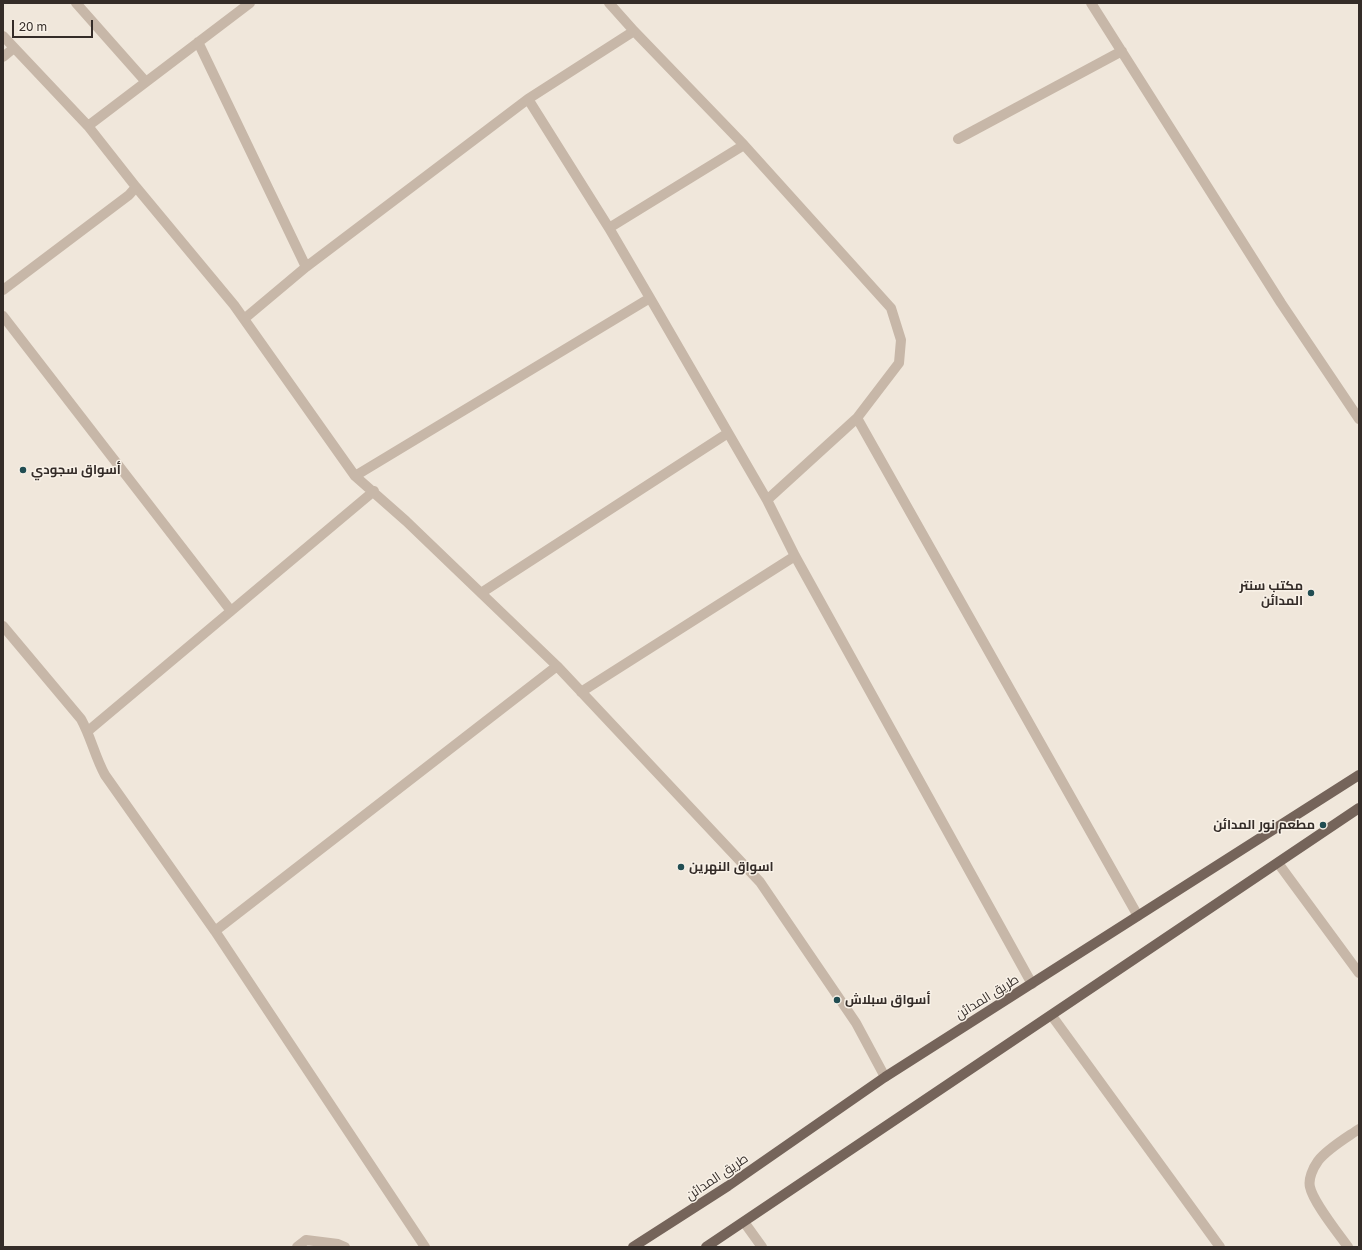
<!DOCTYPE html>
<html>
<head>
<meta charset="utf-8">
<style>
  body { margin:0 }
  #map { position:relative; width:1362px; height:1250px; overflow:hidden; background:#f0e7db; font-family:"Golos Text",sans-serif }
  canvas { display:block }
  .frame { position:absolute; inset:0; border:4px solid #342c28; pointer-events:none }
  .scale { position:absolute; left:12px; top:20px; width:81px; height:18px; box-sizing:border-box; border:2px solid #342c28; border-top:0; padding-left:5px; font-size:12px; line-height:14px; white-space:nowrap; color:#342c28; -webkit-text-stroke:3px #f8f1e7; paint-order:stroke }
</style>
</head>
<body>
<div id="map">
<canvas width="1362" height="1250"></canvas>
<div class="frame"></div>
<div class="scale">20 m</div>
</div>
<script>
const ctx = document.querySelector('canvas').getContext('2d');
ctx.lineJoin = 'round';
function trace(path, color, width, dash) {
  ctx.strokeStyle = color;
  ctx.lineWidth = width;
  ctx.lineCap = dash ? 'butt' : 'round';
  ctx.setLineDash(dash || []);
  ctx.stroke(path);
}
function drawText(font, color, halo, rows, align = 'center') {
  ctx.font = font + ' "Golos Text",Cairo,sans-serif';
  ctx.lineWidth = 3;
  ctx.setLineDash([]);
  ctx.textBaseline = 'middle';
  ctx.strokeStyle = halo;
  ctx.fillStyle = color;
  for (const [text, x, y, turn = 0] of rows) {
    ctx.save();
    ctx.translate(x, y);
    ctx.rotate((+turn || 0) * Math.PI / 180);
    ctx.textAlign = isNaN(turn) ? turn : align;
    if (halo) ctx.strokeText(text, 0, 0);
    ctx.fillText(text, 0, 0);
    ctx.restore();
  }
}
trace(new Path2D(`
  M297 1247 306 1240 338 1244 345 1247`), '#c7b7a8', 10);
trace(new Path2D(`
  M76 3 146 82
  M609 3 634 31 744 145 891 308 901 340 899 363 857 418 767 500
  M1091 3 1281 303 1359 419
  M3 36 88 126 136 187 234 305 355 476 406 521 557 666 760 882 856 1023 885 1077
  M198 42 306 267
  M3 57 14 48
  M528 99 634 31
  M88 126 250 3
  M958 139 1122 51
  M609 228 744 145
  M3 290 129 195 136 187
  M3 316 231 611
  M244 319 306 267 528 99 609 228 650 298 767 500 795 556 1032 984
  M857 418 1138 916
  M355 476 650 298
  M481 593 728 433
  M3 626 81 719C91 737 95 757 105 775L215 931 425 1247
  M581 692 795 556
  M88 731 374 491
  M1278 863 1359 973
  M215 931 557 666
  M1052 1016 1220 1247
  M744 1222 762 1247
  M1348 1247C1338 1233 1313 1202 1310 1187 1308 1179 1313 1168 1318 1161 1327 1149 1346 1138 1359 1129`), '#c7b7a8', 10);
trace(new Path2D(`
  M633 1247 728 1186 885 1077 1359 775
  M706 1247 1359 808`), '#75645a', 10);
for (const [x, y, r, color] of [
  [23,470,4,"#214d52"],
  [1311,593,4,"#214d52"],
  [1323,825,4,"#214d52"],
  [681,867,4,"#214d52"],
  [837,1000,4,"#214d52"]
]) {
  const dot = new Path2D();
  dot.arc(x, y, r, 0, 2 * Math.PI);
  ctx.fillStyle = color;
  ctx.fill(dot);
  trace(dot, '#f8f1e7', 1.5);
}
drawText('bold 13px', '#342c28', '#f8f1e7', [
  ["أسواق سجودي",31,470],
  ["مكتب سنتر",1303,586,"right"],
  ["المدائن",1303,601,"right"],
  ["مطعم نور المدائن",1315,825,"right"],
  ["اسواق النهرين",689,867],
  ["أسواق سبلاش",845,1000]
], 'left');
drawText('13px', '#342c28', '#f8f1e7', [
  ["طريق المدائن",987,997,-32],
  ["طريق المدائن",717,1177,-34]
]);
</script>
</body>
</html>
